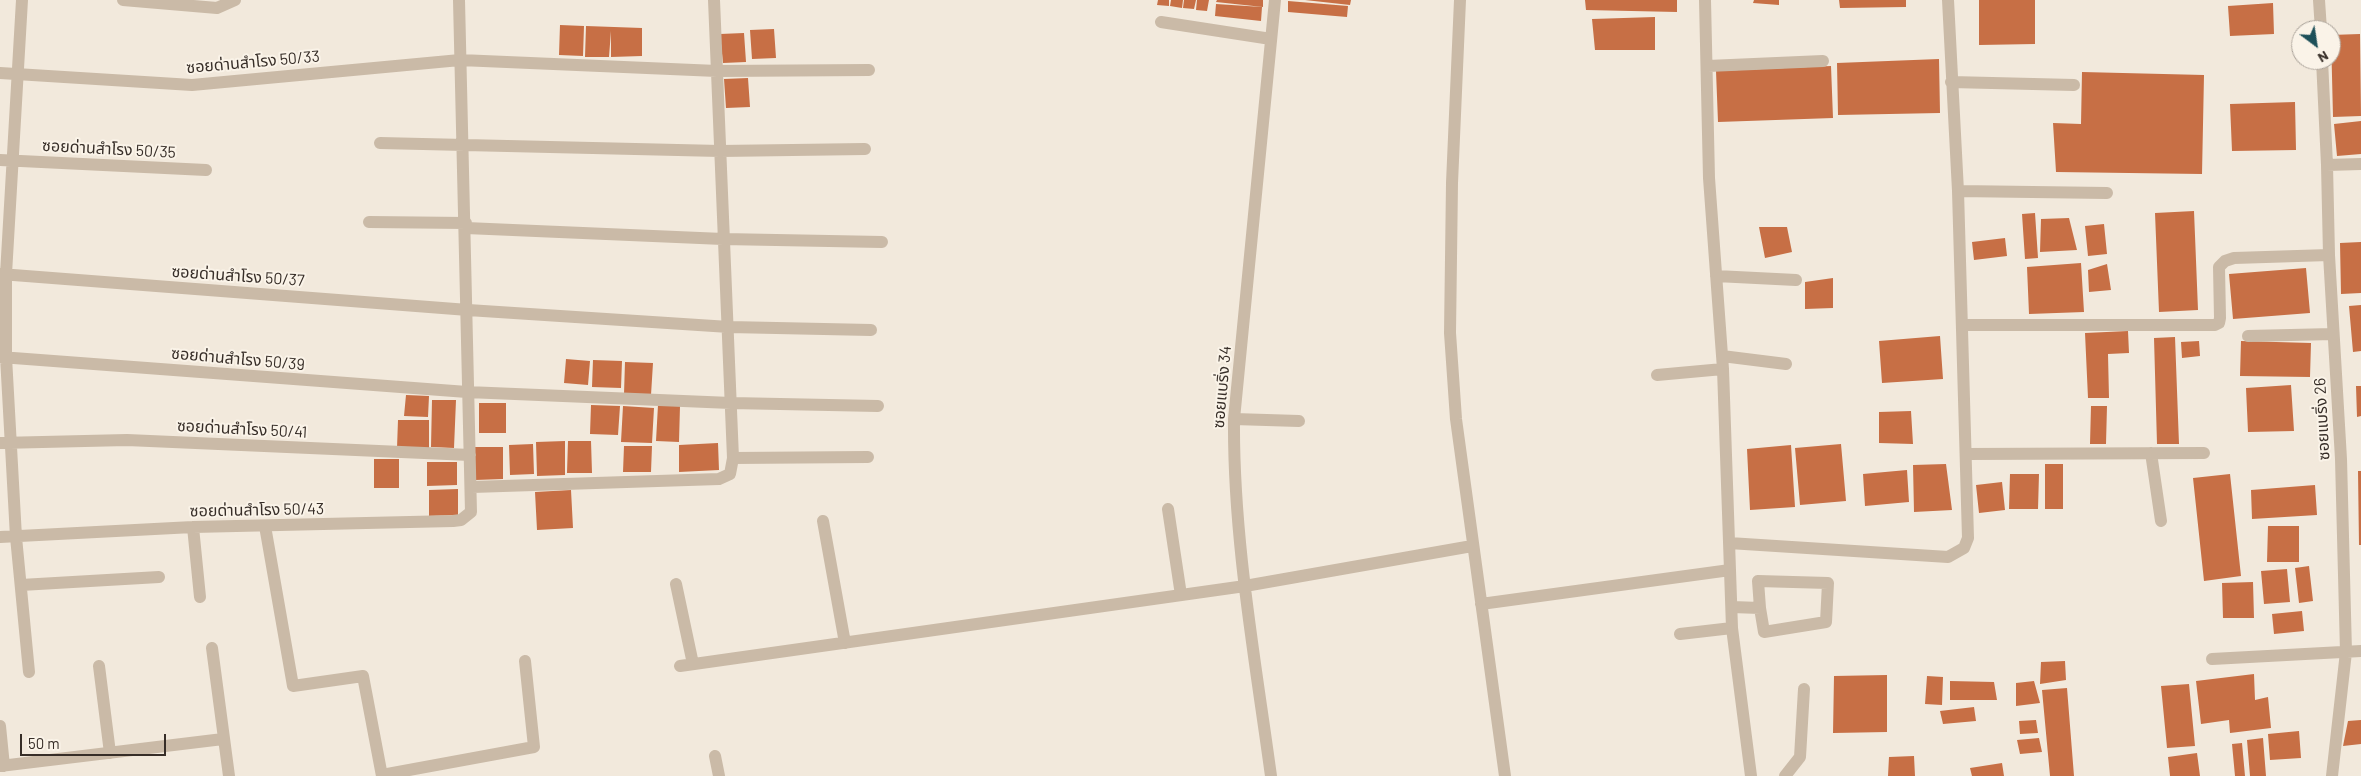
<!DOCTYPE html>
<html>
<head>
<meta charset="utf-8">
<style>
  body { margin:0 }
  #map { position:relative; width:2361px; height:776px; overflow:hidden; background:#f2e9dc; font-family:Barlow,sans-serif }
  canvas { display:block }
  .north { position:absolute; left:2291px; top:20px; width:50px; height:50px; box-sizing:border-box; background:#faf3e8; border:1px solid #aca49b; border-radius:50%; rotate:149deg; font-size:14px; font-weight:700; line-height:20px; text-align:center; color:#372e28 }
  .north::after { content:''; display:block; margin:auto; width:18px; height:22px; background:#1d5059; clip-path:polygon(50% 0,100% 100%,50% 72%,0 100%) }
  .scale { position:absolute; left:20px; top:734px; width:146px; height:22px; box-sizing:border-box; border:2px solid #372e28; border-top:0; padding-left:6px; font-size:15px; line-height:18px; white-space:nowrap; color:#372e28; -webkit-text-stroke:4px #faf3e8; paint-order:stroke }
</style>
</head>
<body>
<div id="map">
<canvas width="2361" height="776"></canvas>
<div class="north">N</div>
<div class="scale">50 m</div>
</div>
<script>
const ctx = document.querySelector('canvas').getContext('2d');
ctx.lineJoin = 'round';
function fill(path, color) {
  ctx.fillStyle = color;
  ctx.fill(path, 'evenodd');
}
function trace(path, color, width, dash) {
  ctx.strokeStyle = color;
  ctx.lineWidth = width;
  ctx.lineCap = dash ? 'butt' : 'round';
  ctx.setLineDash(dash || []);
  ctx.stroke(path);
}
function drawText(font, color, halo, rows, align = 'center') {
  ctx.font = font + ' Barlow,"Noto Sans Thai",sans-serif';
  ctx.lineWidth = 4;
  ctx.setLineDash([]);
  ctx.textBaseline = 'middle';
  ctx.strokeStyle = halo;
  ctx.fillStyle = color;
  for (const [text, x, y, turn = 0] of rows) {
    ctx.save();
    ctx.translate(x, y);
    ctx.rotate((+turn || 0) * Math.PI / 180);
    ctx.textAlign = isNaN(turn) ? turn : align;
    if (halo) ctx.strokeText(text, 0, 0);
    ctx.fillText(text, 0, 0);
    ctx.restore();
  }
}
fill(new Path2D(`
  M1158 0H1169V6L1157 5Z
  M1171 0H1183L1182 8 1170 6Z
  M1184 0H1196L1194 9 1183 8Z
  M1197 0H1209L1207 11 1196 10Z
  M1217 0H1263V7L1216 2Z
  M1305 0H1351L1350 5Z
  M1585 0H1677V12L1586 10Z
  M1754 0H1779V5L1753 3Z
  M1839 0H1906V7L1840 8Z
  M1979 0H2035V44L1979 45Z
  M1288 1 1348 6 1347 17 1288 12Z
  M2273 3 2274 34 2230 36 2228 6Z
  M1216 4 1262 7 1261 21 1215 16Z
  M1655 17V50H1595L1592 19Z
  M560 25 584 26 583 56 559 55Z
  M586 26 642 28V56L611 57V31L609 57H585Z
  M774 29 776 58 752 59 750 30Z
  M744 33 746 62 723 63 720 34Z
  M2360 34 2361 116 2333 117 2331 35Z
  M1939 59 1940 113 1838 115 1837 63Z
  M1831 66 1833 118 1718 122 1716 71Z
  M2082 72 2204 75 2202 174 2056 172 2053 123 2081 124Z
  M748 78 750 107 726 108 724 79Z
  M2295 102 2296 150 2232 151 2230 104Z
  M2361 121V154L2337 156 2334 124Z
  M2194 211 2198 310 2159 312 2155 213Z
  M2035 213 2038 258 2025 259 2022 214Z
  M2069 218 2077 250 2040 252 2041 219Z
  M2104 224 2107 254 2088 256 2085 226Z
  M1759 227H1787L1792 252 1765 258Z
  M2005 238 2007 256 1974 260 1972 242Z
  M2361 242V293L2341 294 2340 243Z
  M2081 263 2084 312 2029 314 2027 267Z
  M2107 264 2111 290 2089 292 2088 270Z
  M2306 268 2310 313 2233 319 2229 274Z
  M1833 278V308L1805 309V282Z
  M2361 305V351L2353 352 2349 306Z
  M2128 331 2129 353 2108 354 2109 398H2088L2085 333Z
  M1940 336 1943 379 1882 383 1879 341Z
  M2175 337 2179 444H2157L2154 338Z
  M2199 341 2200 356 2182 358 2181 342Z
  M2241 341 2311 343 2310 377 2240 376Z
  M566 359 590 361 588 385 564 383Z
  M593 360 622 361 621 388 592 387Z
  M625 362 653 363 651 395 624 394Z
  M2291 385 2294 431 2248 432 2246 388Z
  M2356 386H2361V416L2357 417Z
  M406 395 429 396 428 417 404 416Z
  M432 400H456L454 448 431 447Z
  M479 403H506V433H479Z
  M591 405 620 406 618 435 590 434Z
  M658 405 680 406 679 442 656 441Z
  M623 406 654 408 652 443 621 442Z
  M2091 406H2107L2106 444H2090Z
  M1911 411 1913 444 1879 443V412Z
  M398 420H429V449L397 448Z
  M565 441V475L537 476 536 442Z
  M568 441H591L592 473H567Z
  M718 443 719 470 679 472V445Z
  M533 444 534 474 510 475 509 445Z
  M1841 444 1846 501 1800 505 1795 448Z
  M1791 445 1795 507 1750 510 1747 449Z
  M624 446H652L651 472H623Z
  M475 447H503V479L475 480Z
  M374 459H399V488H374Z
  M427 462H457V485L427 486Z
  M1946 464 1952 510 1914 512 1913 465Z
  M2045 464H2063V509H2045Z
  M1907 470 1909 502 1865 506 1863 474Z
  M2358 471H2361V545H2359Z
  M2010 474H2039L2038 509H2009Z
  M2230 474 2241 576 2204 581 2193 478Z
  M2002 482 2005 510 1979 513 1976 485Z
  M2315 485 2317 515 2252 519 2251 490Z
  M458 489V515L429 516V490Z
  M571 490 573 528 537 530 535 492Z
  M2268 526H2299V562H2267Z
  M2309 566 2313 601 2299 603 2295 568Z
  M2287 569 2290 602 2264 604 2261 571Z
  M2253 582 2254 618H2223L2222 583Z
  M2302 611 2304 631 2274 634 2272 614Z
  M2065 661 2066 680 2040 684 2041 662Z
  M2254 674 2255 700 2268 697 2271 728 2230 733 2229 720 2201 724 2196 681Z
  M1887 675V732L1833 733 1834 676Z
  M1927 676 1943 677 1942 705 1925 704Z
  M1950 681 1994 682 1997 700H1950Z
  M2034 681 2040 703 2016 706V683Z
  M2189 684 2195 746 2167 748 2161 686Z
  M2067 688 2074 776H2050L2042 690Z
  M1974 707 1976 721 1943 724 1940 711Z
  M2036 720 2038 733 2020 734 2019 721Z
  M2361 720V744L2343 746 2348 721Z
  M2299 731 2301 758 2270 760 2268 734Z
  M2039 738 2042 752 2020 754 2017 740Z
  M2263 738 2266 776H2250L2247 740Z
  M2242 743 2245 776H2235L2232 744Z
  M2197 753 2200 776H2170L2168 757Z
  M1914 756 1915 776H1888L1889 757Z
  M2002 763 2004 776H1972L1970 768Z`), '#c76f45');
trace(new Path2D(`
  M22 0 6 274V357L16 537 29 672
  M123 0 217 8 235 0
  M1460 0 1452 183 1450 333 1456 419 1505 776
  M1705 0 1709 178 1723 369 1732 628 1751 776
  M2319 0 2321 30
  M1161 22 1271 39
  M2322 60 2327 165 2329 255 2341 459 2346 652 2332 776
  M1708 66 1823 61
  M0 73 192 85 460 60 717 71 869 70
  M1951 82 2074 85
  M380 143 720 151 865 149
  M0 160 206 170
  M2327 165 2361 164
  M1958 191 2107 193
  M369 222 466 223
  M466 228 723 239 882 242
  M0 274 468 310 729 327 871 330
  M1716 276 1796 280
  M1962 325H2215L2219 323 2220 318 2219 267 2225 261 2234 258 2329 255
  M2248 336 2333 334
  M1722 356 1786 364
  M0 357 467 392 731 403 878 406
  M1657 375 1723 369
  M1234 419 1299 421
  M0 443 127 440 470 455
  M2151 453 2161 521
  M1967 454 2204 453
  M733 458 868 457
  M472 487 719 479 730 474 733 458 714 0
  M1168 509 1181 595
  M823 521 845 643
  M265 526 293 686 363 676 382 776
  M193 527 200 597
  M0 537 193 527 453 521 461 520 471 512 459 0
  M1729 543 1948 557 1964 548 1968 538 1958 191 1948 0
  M676 584 693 664
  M21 585 159 577
  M1481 604 1730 570
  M1732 607 1760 608 1758 581 1828 583 1826 622 1764 632 1760 608
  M1680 634 1732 628
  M212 648 229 776
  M2212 659 2361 651
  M99 666 110 753
  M680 666 1245 586 1472 546
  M0 726 4 766
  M715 756 719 776
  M0 766 223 739
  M382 775 534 747 525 661
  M1271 776C1255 658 1233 538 1234 419L1275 0
  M1785 776 1800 757 1804 689`), '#cabaa7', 12);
drawText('16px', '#372e28', '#faf3e8', [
  ["ซอยด่านสำโรง 50/33",253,62,-5],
  ["ซอยด่านสำโรง 50/35",109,149,3],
  ["ซอยด่านสำโรง 50/37",238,276,4],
  ["ซอยด่านสำโรง 50/39",238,359,5],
  ["ซอยแบริ่ง 34",1222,387,-85],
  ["ซอยแบริ่ง 26",2322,419,-93],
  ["ซอยด่านสำโรง 50/41",242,429,3],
  ["ซอยด่านสำโรง 50/43",257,510,-1]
]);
</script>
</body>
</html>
